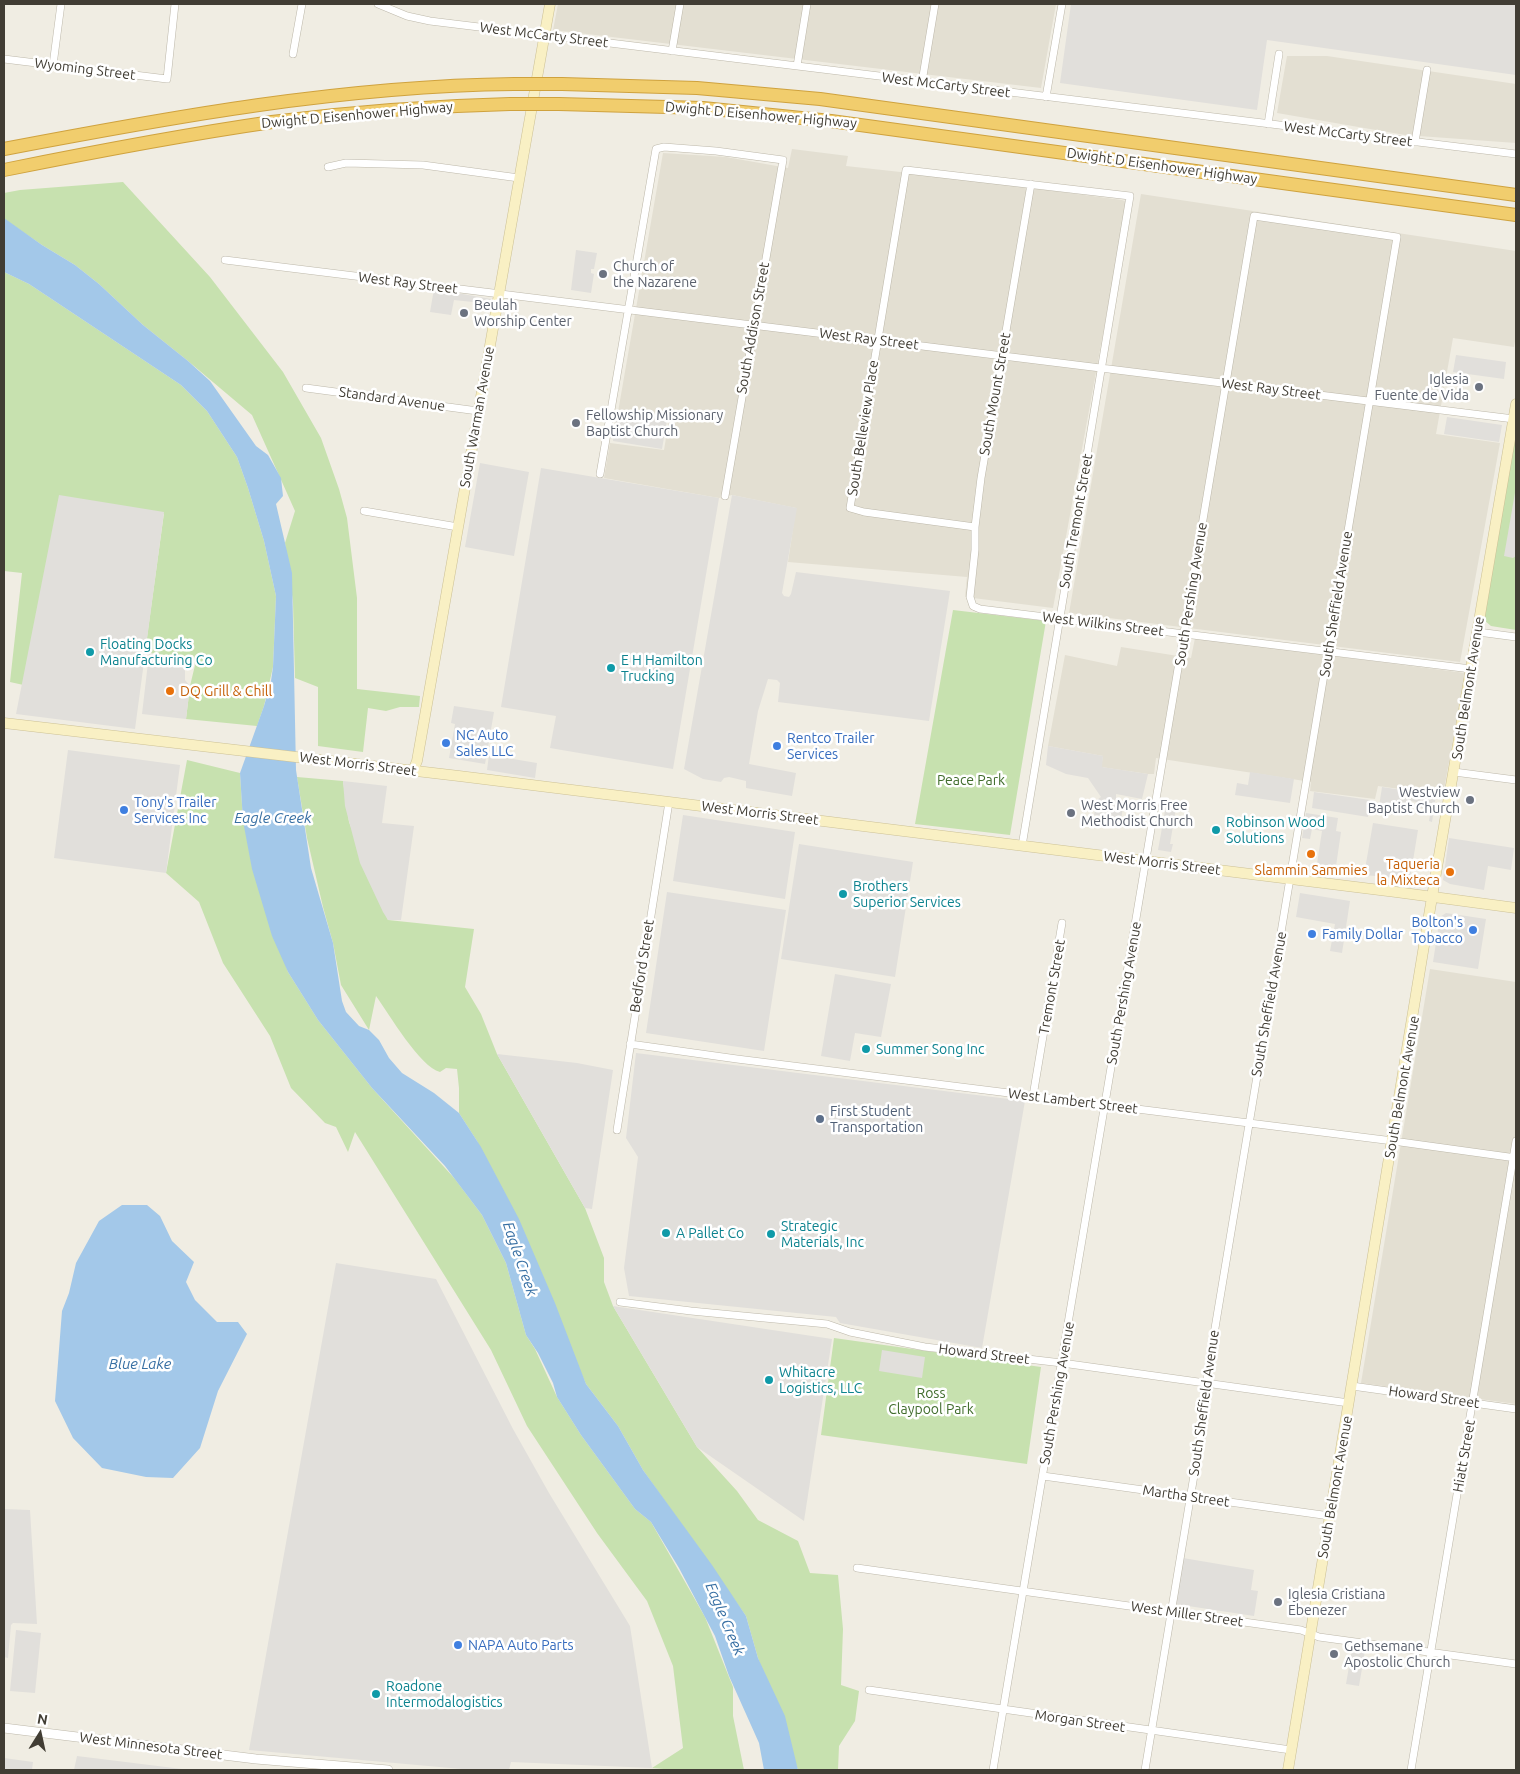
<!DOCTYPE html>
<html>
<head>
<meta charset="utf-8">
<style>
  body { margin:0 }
  #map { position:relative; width:1520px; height:1774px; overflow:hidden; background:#f0ede3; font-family:Ubuntu,sans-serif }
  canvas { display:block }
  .frame { position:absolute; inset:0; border:5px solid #413d34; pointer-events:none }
  .north { position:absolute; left:15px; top:1709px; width:50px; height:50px; -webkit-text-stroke:4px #fff; paint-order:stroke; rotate:10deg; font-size:14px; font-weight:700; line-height:20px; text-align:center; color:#413d34 }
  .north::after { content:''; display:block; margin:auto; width:18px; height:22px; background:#413d34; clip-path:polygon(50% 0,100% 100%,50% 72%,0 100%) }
</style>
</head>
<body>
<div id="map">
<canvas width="1520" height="1774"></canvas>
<div class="frame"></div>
<div class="north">N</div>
</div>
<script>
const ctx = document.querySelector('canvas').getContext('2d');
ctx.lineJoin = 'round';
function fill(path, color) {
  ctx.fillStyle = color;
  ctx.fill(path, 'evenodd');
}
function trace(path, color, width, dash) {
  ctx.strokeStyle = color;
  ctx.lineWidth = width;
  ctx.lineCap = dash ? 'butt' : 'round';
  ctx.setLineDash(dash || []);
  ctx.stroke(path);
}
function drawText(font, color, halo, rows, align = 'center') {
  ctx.font = font + ' Ubuntu,sans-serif';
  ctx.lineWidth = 5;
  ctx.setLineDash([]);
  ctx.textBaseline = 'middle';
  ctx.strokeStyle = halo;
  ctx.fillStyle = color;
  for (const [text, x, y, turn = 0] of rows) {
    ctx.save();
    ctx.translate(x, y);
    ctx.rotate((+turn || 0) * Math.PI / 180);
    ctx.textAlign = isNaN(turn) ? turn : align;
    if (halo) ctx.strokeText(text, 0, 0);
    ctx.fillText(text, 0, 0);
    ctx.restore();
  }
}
fill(new Path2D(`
  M558 4H1056L1041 88 553 30Z
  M1287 56H1327L1516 84V143L1405 135 1277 113Z
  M792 149 848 156 846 166 964 179 1122 200 1127 202 1053 608 965 597 967 577 788 562 796 508 732 495 719 498 604 478 610 443 664 450 669 420 618 412 663 153 726 157 788 168Z
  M1141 194 1516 251V336L1514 347 1453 338 1436 434 1500 443 1460 662 1069 613Z
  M1195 638 1465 673 1443 795 1378 786 1375 799 1310 791 1311 782 1156 758 1154 774H1148L1101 767 1103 756 1048 746 1065 655 1117 666 1121 647 1191 658Z
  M1430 969 1516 982V1404L1361 1383Z`), '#e3dfd2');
fill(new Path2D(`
  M123 182 210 277 283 372 321 438 339 489 347 518 357 598V689L420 696 419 707H400L386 711 368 708 363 752 318 746V687L295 678 293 602 285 543 295 511 252 415 188 361 143 325 99 284 75 265 42 245 4 219V193L20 190Z
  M4 272 29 284 181 385 207 411 237 457 248 488 264 541 276 596 273 667 264 706 257 726 186 719 190 686 196 661 145 652 164 513 37 688 10 682 22 573 4 571Z
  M1516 429V630L1491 626 1484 620Z
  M953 610 1046 621 1010 835 915 824Z
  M187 760 240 773 243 821 288 972 318 1020 372 1088 455 1179 482 1215 506 1263 526 1335 535 1349 557 1397 581 1435 635 1509 651 1522 705 1617 733 1687V1716L744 1770H675L652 1768 683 1748 673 1666 647 1601 597 1533 527 1426 491 1350 355 1132 348 1152 336 1127 325 1123 291 1088 270 1036 223 963 199 902 166 873Z
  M297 777 343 781 349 822 388 920 474 929 465 987 481 1014 497 1054 585 1208 604 1258V1282L613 1306 697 1447 737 1491 758 1520 798 1541 810 1573 838 1575 843 1629 841 1685 859 1691 855 1721 839 1746 838 1770H798L758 1658 746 1616 643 1470 618 1426 586 1384 477 1141 459 1113V1088L457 1069 446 1068 440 1072C420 1067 389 1014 376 996L369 1030 341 985 333 943 323 907 307 838Z
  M834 1338 1041 1367 1027 1464 821 1435Z`), '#c7e1af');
fill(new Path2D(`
  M1071 4H1516V75L1267 40 1257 110 1060 83Z
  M576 250 597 253 594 269H591V273L594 274 591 293 571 290Z
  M434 289 491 299 490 307 473 305V302L454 300 451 315 430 312Z
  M1456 355 1506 362 1504 379 1453 372Z
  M617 413 667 420 662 449 613 441Z
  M1447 417 1502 425 1499 442 1444 434Z
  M480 463 529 472 514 556 465 547Z
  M541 468 719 498 673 769 550 748 556 716 501 707Z
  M1516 487V556L1513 558 1504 556Z
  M59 495 164 512 135 729 16 714Z
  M732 495 797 508 782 593 784 596 789 597 791 594 796 572 950 591 929 721 778 702 780 683 777 680 768 679 758 711 749 764 796 773 792 796 746 788V781L729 777 724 778 721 782 703 779 684 769Z
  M149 654 174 657 181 663 185 671V680L190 686 186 719 142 714Z
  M454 706 494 712 485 764 449 758 455 724 451 723Z
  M1048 746 1103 756 1102 767 1148 774 1142 799 1116 794V800L1124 801 1121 820 1094 815 1097 800 1101 797 1088 778 1066 774 1046 765Z
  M68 750 180 765 166 873 54 858Z
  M489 755 537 763 535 778 487 770Z
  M1250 772 1294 779 1290 803 1235 795 1237 783 1248 785Z
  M343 781 387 786 382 823 414 826 401 920H388L383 912 360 863 345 806Z
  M1382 787 1436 795 1432 822 1429 821 1431 809 1416 807V802L1411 801 1409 807 1395 805 1393 815 1378 813Z
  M1314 792 1370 800 1368 817 1312 808Z
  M1167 800 1177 802 1170 844H1173L1171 852 1158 850Z
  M1306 813 1338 818 1336 831 1341 832 1335 873 1316 870 1322 831 1312 829 1310 839 1302 838Z
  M683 815 795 832 785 899 673 881Z
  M1373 823 1418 830 1410 879 1364 875Z
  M1449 838 1514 848 1511 870 1488 866 1484 890 1450 884 1443 880Z
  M799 844 913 862 895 977 781 959Z
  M667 892 786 910 764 1051 646 1033Z
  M1300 893 1350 901 1342 953 1330 951 1335 924 1296 917Z
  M1446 913 1486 919 1478 969 1433 962 1440 917Z
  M835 974 891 984 881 1037 855 1033 850 1061 821 1056Z
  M636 1053 1025 1101 982 1348 840 1323 836 1317 629 1296 624 1268 638 1157 626 1138Z
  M497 1054 577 1063 613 1070 592 1209 585 1208Z
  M336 1263 436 1279 513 1429 549 1493 630 1626 652 1768 511 1762 509 1770H473L249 1750Z
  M613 1306 832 1339 804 1521 697 1447Z
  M882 1350 925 1357 922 1378 879 1371Z
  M4 1509 30 1510 37 1624 13 1623 11 1625 8 1658 4 1657Z
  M1183 1558 1254 1570 1251 1590 1258 1591 1254 1616 1175 1604Z
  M16 1630 41 1633 35 1693 10 1691Z
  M1352 1649 1365 1651 1359 1686 1346 1684Z
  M77 1756 190 1770H74Z
  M4 1758 33 1762 32 1770H4Z`), '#e1dfdb');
fill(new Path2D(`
  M4 218 42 245 75 265 99 284 143 325 188 361 210 381 256 446 268 455 281 478 283 496 276 504 292 573 296 770 311 868 333 943 342 1001 346 1012 359 1026 369 1030 379 1040 389 1058 402 1073 434 1093 459 1113 481 1147 519 1219 555 1303 586 1384 618 1426 643 1470 712 1565 746 1616 758 1658 785 1716 798 1770H764L759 1743 729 1676 715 1636 679 1568 651 1522 635 1509 581 1435 557 1397 553 1383 538 1353 526 1335 506 1263 482 1215 445 1166 372 1088 318 1020 288 972 272 936 252 869 243 821 240 773 264 706 271 681 273 667 276 596 264 541 248 488 237 457 207 411 181 385 29 284 4 272Z
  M122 1205H147L160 1216 172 1241 194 1262 186 1282 195 1300 217 1322H238L247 1334 218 1391 200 1448 173 1478 146 1477 102 1468 73 1438 55 1401 62 1311 69 1293 76 1263 99 1221Z`), '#a3c8e9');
const minor = new Path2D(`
  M378 4 407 16 430 21 1516 154
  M672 51 680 4
  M293 54 302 4
  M4 59 167 79 175 4
  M53 65 61 4
  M797 66 807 4
  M922 82 935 4
  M1046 97 1062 4
  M1268 124 1279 54
  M1415 142 1427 70
  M328 167 346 163 423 165 519 178
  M1031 184 981 478 975 527V550L970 597 973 606 980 609 1471 669
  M225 260 1514 419
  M306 388 478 411
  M600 474 656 149 664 147 716 151 783 160 725 496
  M364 511 458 527
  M975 527 864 512 850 508 906 170 1130 196 1022 846
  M1478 632 1516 637
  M1454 772 1516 780
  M630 1044 737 1059 1393 1141 1516 1158
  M1033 1096 1062 923
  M617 1130 669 802
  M620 1302 691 1311 827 1324 850 1332 925 1347 1062 1363 1349 1403
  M1352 1386 1516 1409
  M1043 1476 1330 1516
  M857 1568 1301 1630 1319 1637 1516 1664
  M869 1690 1291 1750
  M993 1770 1254 216 1397 237 1207 1376 1208 1391 1145 1770
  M1411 1770 1516 1141`);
const tertiary = new Path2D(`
  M4 1728 256 1759 388 1770`);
const secondary = new Path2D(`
  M4 723 459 776 1396 892 1516 908
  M413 771 417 761 550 4
  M1288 1770 1434 885 1516 404`);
const motorway = new Path2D(`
  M562 84 697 88 820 99 1516 195
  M559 104 703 108 831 121 1516 215
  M4 149C172 117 341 86 514 84
  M4 170C93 152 182 135 272 122 351 112 431 106 510 104`);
trace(minor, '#bdb8aa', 8);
trace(tertiary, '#bdb8aa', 10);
trace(secondary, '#ccc196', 11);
trace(motorway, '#cfa23e', 14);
trace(minor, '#fff', 7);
trace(tertiary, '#fff', 9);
trace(secondary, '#f9f0c4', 10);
trace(motorway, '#f1cd6d', 12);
const motorwayBridge = new Path2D(`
  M514 84H562
  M510 104H559`);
trace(motorwayBridge, '#cfa23e', 14, []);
trace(motorwayBridge, '#f1cd6d', 12);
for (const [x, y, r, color] of [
  [603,274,5,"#6b7280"],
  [464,313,5,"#6b7280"],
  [1479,387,5,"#6b7280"],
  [576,423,5,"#6b7280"],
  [90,652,5,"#0f9aa8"],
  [611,668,5,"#0f9aa8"],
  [170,691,5,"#e8710a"],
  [446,743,5,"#3f7fe0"],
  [777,746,5,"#3f7fe0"],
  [1470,800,5,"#6b7280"],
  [124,810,5,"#3f7fe0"],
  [1071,813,5,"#6b7280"],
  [1216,830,5,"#0f9aa8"],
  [1311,854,5,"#e8710a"],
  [1450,872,5,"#e8710a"],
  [843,894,5,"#0f9aa8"],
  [1473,930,5,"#3f7fe0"],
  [1312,934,5,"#3f7fe0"],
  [866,1049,5,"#0f9aa8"],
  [820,1119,5,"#5c6f8a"],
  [666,1233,5,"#0f9aa8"],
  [771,1234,5,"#0f9aa8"],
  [769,1380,5,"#0f9aa8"],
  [1278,1602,5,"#6b7280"],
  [458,1645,5,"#3f7fe0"],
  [1334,1654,5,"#6b7280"],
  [376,1694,5,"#0f9aa8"]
]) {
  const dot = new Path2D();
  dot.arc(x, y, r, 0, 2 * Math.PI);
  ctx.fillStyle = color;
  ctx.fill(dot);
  trace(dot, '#fff', 2);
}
drawText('14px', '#413d34', '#fff', [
  ["West McCarty Street",544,35,7],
  ["Wyoming Street",85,69,7],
  ["West McCarty Street",946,85,7],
  ["Dwight D Eisenhower Highway",357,115,-5],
  ["Dwight D Eisenhower Highway",761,115,5],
  ["West McCarty Street",1348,134,7],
  ["Dwight D Eisenhower Highway",1162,166,8],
  ["West Ray Street",408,283,7],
  ["South Addison Street",753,328,-80],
  ["West Ray Street",869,339,7],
  ["West Ray Street",1271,389,7],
  ["South Mount Street",995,394,-80],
  ["Standard Avenue",392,399,8],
  ["South Warman Avenue",477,417,-80],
  ["South Belleview Place",863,428,-81],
  ["South Tremont Street",1076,521,-80],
  ["South Pershing Avenue",1191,594,-81],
  ["South Sheffield Avenue",1336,604,-81],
  ["West Wilkins Street",1103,624,7],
  ["South Belmont Avenue",1468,688,-81],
  ["West Morris Street",358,764,7],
  ["West Morris Street",760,813,7],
  ["West Morris Street",1162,863,7],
  ["Bedford Street",642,966,-81],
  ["Tremont Street",1052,987,-80],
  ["South Pershing Avenue",1124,993,-80],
  ["South Sheffield Avenue",1269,1004,-80],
  ["South Belmont Avenue",1402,1087,-80],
  ["West Lambert Street",1073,1101,7],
  ["Howard Street",984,1354,7],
  ["South Pershing Avenue",1057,1393,-80],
  ["Howard Street",1434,1397,8],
  ["South Sheffield Avenue",1204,1403,-82],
  ["Hiatt Street",1464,1456,-80],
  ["South Belmont Avenue",1335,1487,-80],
  ["Martha Street",1186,1496,8],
  ["West Miller Street",1187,1614,8],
  ["Morgan Street",1080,1721,8],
  ["West Minnesota Street",151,1746,7]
]);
drawText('14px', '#5b616d', '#fff', [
  ["Church of",613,266],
  ["the Nazarene",613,282],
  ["Beulah",474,305],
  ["Worship Center",474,321],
  ["Iglesia",1469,379,"right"],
  ["Fuente de Vida",1469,395,"right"],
  ["Fellowship Missionary",586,415],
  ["Baptist Church",586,431],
  ["Westview",1460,792,"right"],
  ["Baptist Church",1460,808,"right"],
  ["West Morris Free",1081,805],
  ["Methodist Church",1081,821],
  ["Iglesia Cristiana",1288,1594],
  ["Ebenezer",1288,1610],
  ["Gethsemane",1344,1646],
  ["Apostolic Church",1344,1662]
], 'left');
drawText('14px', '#0d838f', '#fff', [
  ["Floating Docks",100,644],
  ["Manufacturing Co",100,660],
  ["E H Hamilton",621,660],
  ["Trucking",621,676],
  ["Robinson Wood",1226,822],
  ["Solutions",1226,838],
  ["Brothers",853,886],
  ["Superior Services",853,902],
  ["Summer Song Inc",876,1049],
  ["Strategic",781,1226],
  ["Materials, Inc",781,1242],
  ["A Pallet Co",676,1233],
  ["Whitacre",779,1372],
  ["Logistics, LLC",779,1388],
  ["Roadone",386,1686],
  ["Intermodalogistics",386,1702]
], 'left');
drawText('14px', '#c56008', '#fff', [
  ["DQ Grill & Chill",180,691],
  ["Taqueria",1440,864,"right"],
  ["la Mixteca",1440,880,"right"],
  ["Slammin Sammies",1311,870,"center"]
], 'left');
drawText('14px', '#366cbe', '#fff', [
  ["NC Auto",456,735],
  ["Sales LLC",456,751],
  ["Rentco Trailer",787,738],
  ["Services",787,754],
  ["Tony's Trailer",134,802],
  ["Services Inc",134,818],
  ["Bolton's",1463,922,"right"],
  ["Tobacco",1463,938,"right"],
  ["Family Dollar",1322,934],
  ["NAPA Auto Parts",468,1645]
], 'left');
drawText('14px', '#416d2d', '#fff', [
  ["Peace Park",971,780],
  ["Ross",931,1393],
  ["Claypool Park",931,1409]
]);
drawText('14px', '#4e5e75', '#fff', [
  ["First Student",830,1111],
  ["Transportation",830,1127]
], 'left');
drawText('italic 15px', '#376fa3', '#fff', [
  ["Eagle Creek",273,818],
  ["Eagle Creek",520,1259,71],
  ["Blue Lake",140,1364],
  ["Eagle Creek",725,1619,67]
]);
</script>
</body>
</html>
